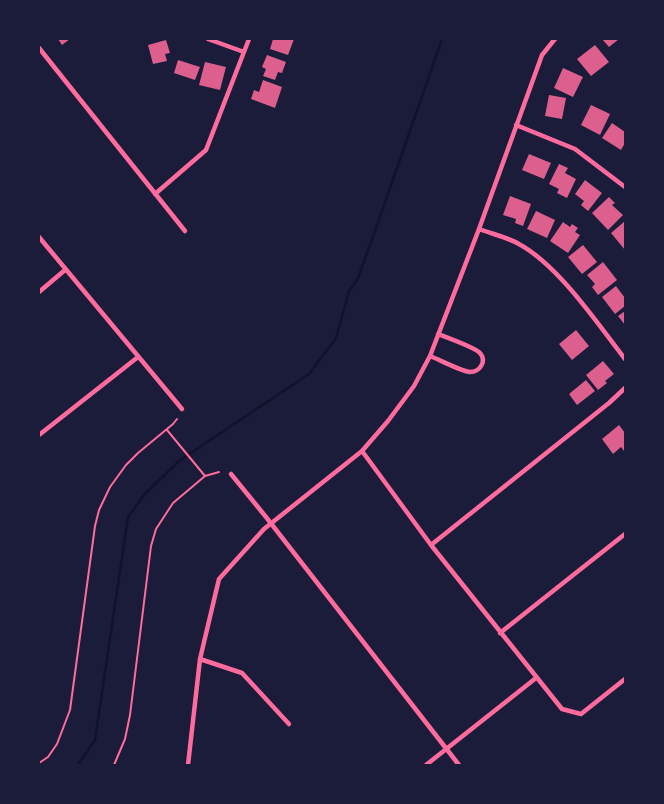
<!DOCTYPE html>
<html>
<head>
<meta charset="utf-8">
<style>
  body { margin:0 }
  #map { position:relative; width:664px; height:804px; overflow:hidden; background:#1b1b3a; font-family:Montserrat,sans-serif }
  canvas { display:block }
  .frame { position:absolute; inset:0; border:40px solid #1b1b3a; pointer-events:none }
</style>
</head>
<body>
<div id="map">
<canvas width="664" height="804"></canvas>
<div class="frame"></div>
</div>
<script>
const ctx = document.querySelector('canvas').getContext('2d');
ctx.lineJoin = 'round';
function trace(path, color, width, dash) {
  ctx.strokeStyle = color;
  ctx.lineWidth = width;
  ctx.lineCap = dash ? 'butt' : 'round';
  ctx.setLineDash(dash || []);
  ctx.stroke(path);
}
function fill(path, color) {
  ctx.fillStyle = color;
  ctx.fill(path, 'evenodd');
}
trace(new Path2D(`
  M78 765 95 740 128 517 144 495 179 461 309 374 336 338 349 291 358 278 375 231 442 39`), '#12122b', 2.5);
fill(new Path2D(`
  M58 39H70L62 45Z
  M273 39H294L288 55 270 49Z
  M602 39H619L609 47Z
  M166 40 170 53 165 54 167 61 153 64 148 45Z
  M595 45 609 62 591 76 577 59Z
  M267 55 286 62 282 73 278 72 275 80 263 76 266 69 262 67Z
  M178 60 200 67 195 80 174 73Z
  M205 62 226 67 220 90 199 85Z
  M563 68 583 77 573 97 554 88Z
  M263 80 282 87 275 108 251 99 254 90 259 92Z
  M549 95 566 98 562 119 545 116Z
  M591 105 610 114 600 135 581 125Z
  M612 123 625 132V143L621 150 602 138Z
  M529 154 551 163 544 179 522 170Z
  M559 164 568 168 565 173 576 179 567 198 557 193 559 189 549 184Z
  M585 180 602 193 588 211 581 205 584 201 575 194Z
  M510 196 531 204 523 226 515 223 516 219 503 215Z
  M609 197 615 203 612 205 623 215 608 230 592 213Z
  M536 211 555 220 547 238 527 229Z
  M625 221V250L611 233Z
  M563 222 570 227 572 224 578 228 575 232 580 235 568 253 550 241Z
  M583 245 597 262 582 274 568 257Z
  M603 262 617 280 598 295 592 287 595 284 587 275Z
  M616 286 625 298V306L615 314 602 297Z
  M625 311V325L618 316Z
  M576 330 589 346 572 360 559 344Z
  M603 361 614 374 605 381 607 383 598 390 586 375Z
  M586 380 595 391 577 405 569 394Z
  M619 425 625 433V450L624 451 621 447 613 454 602 439Z`), '#dd5f8e');
trace(new Path2D(`
  M167 430 205 476
  M39 763 48 757 57 744 70 710 95 526 99 510 110 487 126 465 138 453 173 424 177 419
  M114 765 125 739 130 715 151 546 156 529 173 503 205 476 219 472`), '#ff6b9d', 2);
trace(new Path2D(`
  M208 39 244 52
  M39 48 185 231
  M516 125 575 149 625 187
  M155 194 206 150 249 39
  M479 229C492 234 507 237 519 244 559 266 597 323 625 359
  M39 237 182 409
  M39 292 65 270
  M430 356C440 360 461 371 470 372 480 372 487 361 480 353 476 348 446 337 438 334
  M39 435 138 357
  M362 451 431 545 562 709 581 714 625 679
  M231 474 266 517 459 765
  M431 545 609 403 625 388
  M500 633 625 534
  M200 659 242 673 289 724
  M188 765 200 659 219 579 264 529 362 451 388 421 414 386 430 356 479 229 542 55 555 39
  M426 765 536 678`), '#ff6b9d', 4.5);
</script>
</body>
</html>
